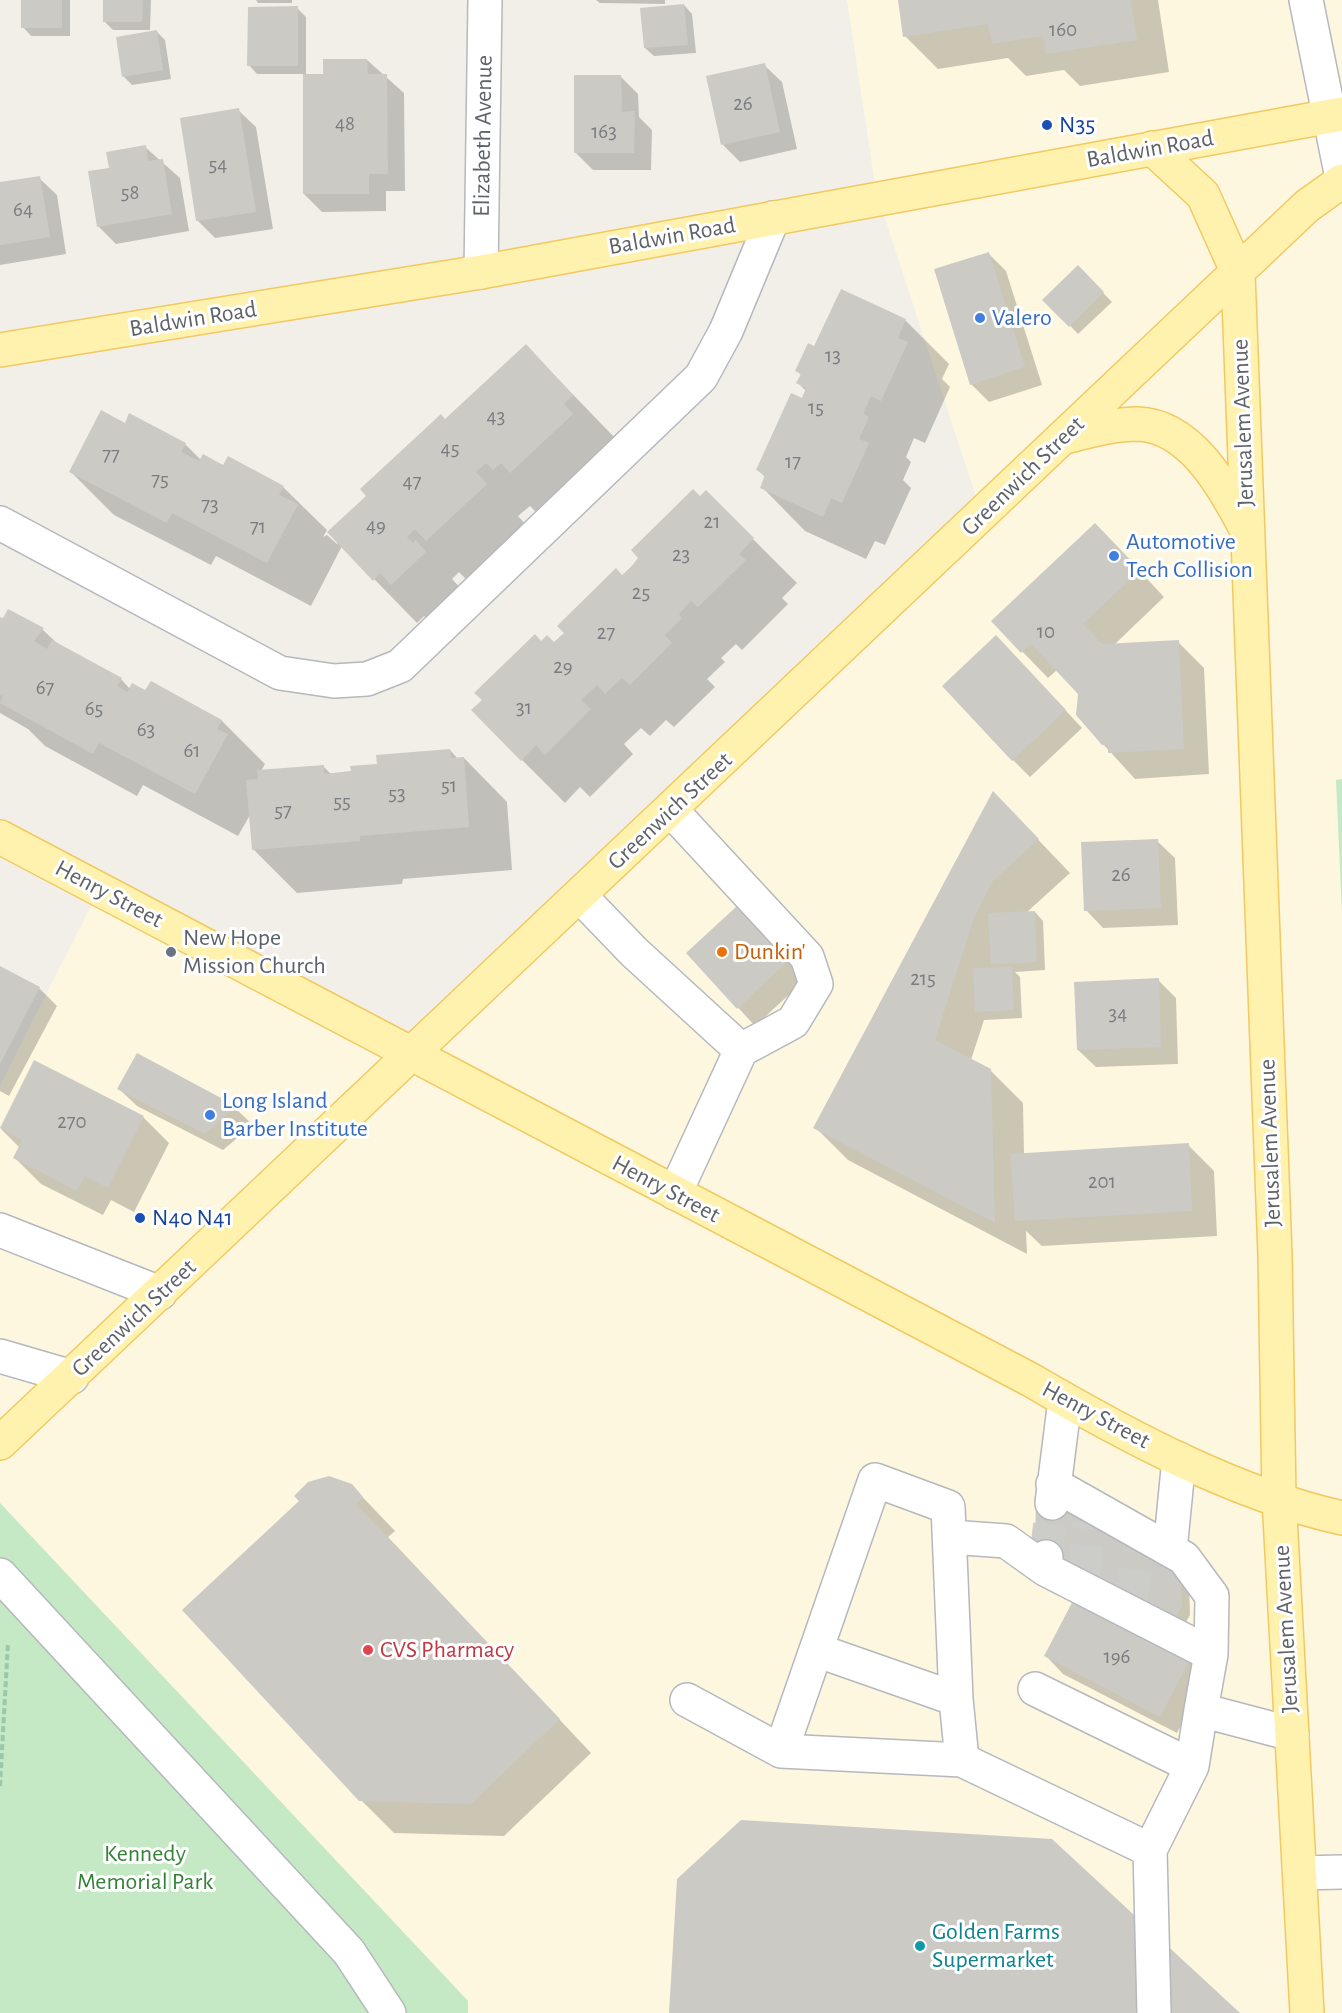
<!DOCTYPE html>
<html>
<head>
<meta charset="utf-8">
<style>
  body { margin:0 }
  canvas { display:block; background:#f1efe8 }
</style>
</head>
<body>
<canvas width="1342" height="2013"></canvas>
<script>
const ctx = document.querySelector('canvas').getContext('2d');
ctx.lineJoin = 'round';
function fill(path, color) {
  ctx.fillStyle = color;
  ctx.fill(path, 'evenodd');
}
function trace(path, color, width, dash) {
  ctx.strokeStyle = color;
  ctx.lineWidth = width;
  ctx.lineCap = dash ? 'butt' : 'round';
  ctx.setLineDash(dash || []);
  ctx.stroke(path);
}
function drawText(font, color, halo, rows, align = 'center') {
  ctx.font = font + ' "Alegreya Sans",sans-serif';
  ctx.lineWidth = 6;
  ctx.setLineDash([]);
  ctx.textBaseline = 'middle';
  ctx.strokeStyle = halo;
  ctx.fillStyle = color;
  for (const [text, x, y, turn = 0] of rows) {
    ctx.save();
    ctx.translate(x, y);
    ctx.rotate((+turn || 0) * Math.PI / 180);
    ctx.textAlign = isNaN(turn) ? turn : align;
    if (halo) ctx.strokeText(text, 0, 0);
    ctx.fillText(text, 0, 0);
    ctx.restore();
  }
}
fill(new Path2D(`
  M847 0H1342V2013H468V2001L0 1503V1086L100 888 422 1050 981 512 876 191Z`), '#fef7e0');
fill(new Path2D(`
  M1342 779V913L1336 780Z
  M0 1503 468 2001V2013H0Z`), '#c5e8c5');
fill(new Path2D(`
  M23 0H70V36H31L23 27Z
  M104 0H151L150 30H113L104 21Z
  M256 0H292V3H258Z
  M596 0H665V4L600 3Z
  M899 0H1158L1169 72 1080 86 1064 70 1026 76 1008 58 938 69 905 36Z
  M684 5 692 14 696 53 654 56 645 48Z
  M297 8 306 17V76H324L367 60 404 93 405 191H386V211L322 212 304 194V74H257L249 65Z
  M157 32 165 40 171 79 132 85 124 77Z
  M764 65 782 82 797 149 740 162 723 145Z
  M621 77 638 94 639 117 652 130 651 170H593L575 152Z
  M238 110 256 127 273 229 215 238 198 221Z
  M145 147 180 178 189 231 116 244 98 226Z
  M39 178 57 195 66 254 0 265V184Z
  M989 254 1006 271 1042 385 989 402 971 384Z
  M1078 267 1112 302 1078 334 1045 300Z
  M905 320 949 364 942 379 950 387 925 443 914 438 906 457 911 462 903 480 911 488 885 545 875 541 866 559 805 531 762 487 766 478 758 470 802 400 806 391 798 383 802 376 797 371 815 348Z
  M526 346 616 439 537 513 530 506 518 516 529 528 470 583 459 572 452 579 468 596 435 627 424 616 417 623 342 546 311 606 216 556 211 565 114 515 71 472 125 425 130 415 185 444 201 460 283 487 327 530 323 537 327 535 337 544 445 421Z
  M706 492 797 583 782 598 788 604 742 650 736 644 721 658 725 662 707 679 715 687 674 727 666 720 650 736 641 728 624 744 633 754 590 797 580 787 565 803 522 760 541 642 554 644Z
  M1121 551 1164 597 1114 645 1178 642 1204 668 1209 774 1135 779 1103 744 1079 694 1057 670 1048 678 993 621Z
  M8 611 43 630 59 645 121 679 130 689 145 692 151 683 222 721 265 764 261 771 323 766 332 775 353 773 450 750 458 759 464 758 507 802 512 870 403 879 402 884 297 893 253 849 250 815 238 836 143 785 137 796 45 746 28 729 0 713V619L3 620Z
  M1013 654 1082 728 1030 777 1013 760Z
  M1025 826 1070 873 1026 913 1035 912 1043 921 1045 970 1015 972 1020 977 1022 1018 984 1020 971 1060 990 1070 1023 1103 1024 1154 1188 1145 1214 1171 1217 1236 1042 1246 1026 1231 1027 1254 848 1160 815 1127Z
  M1157 841 1175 858 1178 925 1103 928 1086 910Z
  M755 926 805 980 755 1026 688 953Z
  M0 968 40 989 57 1006 9 1096 0 1091Z
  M1158 980 1176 998 1178 1064 1096 1067 1078 1050Z
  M137 1055 235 1108 253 1125 223 1150 137 1106 119 1089Z
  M35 1062 143 1117 169 1143 134 1212 111 1200 103 1215 41 1184 15 1158 20 1148 1 1129Z
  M351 1485 395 1531 388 1537 591 1753 504 1836 394 1833 361 1800Z
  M1046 1561 1180 1576 1189 1585 1190 1615 1180 1632Z
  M1046 1656 1190 1659 1207 1677 1177 1733 1063 1674Z`), '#0003');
fill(new Path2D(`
  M21 0H62V28H21Z
  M103 0H143L142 22H103Z
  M898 0H1131L1137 40 1046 54 1043 36 992 44 988 24 903 37Z
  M684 4 688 45 644 48 640 8Z
  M298 6V66H247L248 7Z
  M157 30 163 70 122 77 116 37Z
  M323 59H367L368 74H387L388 174H369V194H303V74H323Z
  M765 63 780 132 721 145 706 76Z
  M574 75H621L622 112 635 111 634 153H574Z
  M239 108 256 212 196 221 180 118Z
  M146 145 148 161 163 159 172 214 97 227 88 171 109 168 106 152Z
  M40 176 50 237 0 245V182Z
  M989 252 1025 367 970 385 934 269Z
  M1078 265 1104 292 1069 327 1042 300Z
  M841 289 906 319 898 338 908 342 881 401 871 396 863 414 869 417 859 439 869 443 842 503 831 498 823 517 760 488 765 475 756 470 791 393 802 398 806 388 796 383 801 374 795 371 808 343 814 346Z
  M526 344 573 395 564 404 573 414 510 473 501 463 493 470 486 463 476 472 487 484 426 541 415 529 407 537 413 543 416 540 426 552 391 585 380 573 373 581 327 532 366 496 360 489 441 414 445 419Z
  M101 410 125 423 129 413 186 443 181 452 199 461 203 454 223 465 228 456 284 486 279 495 298 504 267 563 172 513 167 523 69 472Z
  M693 489 700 496 706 490 754 538 739 554 746 560 698 607 691 601 679 614 682 618 665 635 672 643 630 685 622 678 605 694 597 685 581 700 591 709 545 755 536 745 521 761 471 710 482 700 474 693 535 634 541 641 547 635 554 642 564 633 557 626 616 568 622 575 631 567 638 558 631 550Z
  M1095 523 1140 570 1083 624 1102 644 1179 640 1184 749 1108 753V745H1102L1076 715 1078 694 1031 644 1021 653 991 621Z
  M8 609 44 628 34 641 47 649 52 640 122 678 117 686 127 692 132 683 145 690 151 681 222 720 217 729 228 734 195 794 99 743 93 754 0 703 3 696 0 695V617L3 618Z
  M996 635 1066 710 1012 761 942 686Z
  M450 749 451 758 464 757 469 827 360 836V841L252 850 246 780 258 779 257 770 324 765V774L351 771 350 766 377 764 376 755Z
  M993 791 1039 839 993 881 974 918 935 1040 991 1069 995 1223 813 1128Z
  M1158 839 1161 908 1084 911 1081 842Z
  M737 906 788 961 737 1009 686 953Z
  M1035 911 1037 962 991 964 988 913Z
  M0 966 40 987 0 1064Z
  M1012 967 1014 1010 975 1012 973 968Z
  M1159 978 1161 1047 1077 1050 1074 982Z
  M137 1053 236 1106 205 1134 117 1089Z
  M34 1060 144 1116 108 1188 85 1176 77 1191 13 1158 22 1140 0 1128Z
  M1189 1143 1192 1211 1015 1221 1010 1154Z
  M329 1476 352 1484 363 1497 356 1504 560 1719 471 1804 359 1801 182 1610 299 1501 294 1496 308 1482Z
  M1036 1494 1181 1575 1182 1606 1171 1624 1035 1552Z
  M1075 1597 1191 1658 1160 1717 1044 1656Z
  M741 1820 1052 1839 1240 2013H669L677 1879Z`), '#cccac5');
trace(new Path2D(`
  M1046 1557 1052 1503
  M1084 1578 1089 1523
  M1130 1602 1139 1551`), '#ccccc8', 33, [33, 16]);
const minor = new Path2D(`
  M1306 0 1342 178
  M481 272 485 0
  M0 523 280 673 334 681 367 679 400 666 701 377 726 331 773 218
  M671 810 807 957 816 984 793 1022 741 1050 675 1193
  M580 896 634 952 741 1050
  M0 1230 160 1293
  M0 1356 72 1377
  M1053 1484 1184 1558 1212 1596 1211 1654
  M1052 1503 1065 1400
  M950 1537 1006 1541 1045 1569
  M1170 1550 1179 1459
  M1046 1557 1045 1569 1211 1654 1201 1710
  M0 1575 349 1952 389 2013
  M816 1650 956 1699
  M1035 1689 1192 1766 1201 1710 1292 1734
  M687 1700 781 1751 962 1760 1150 1850 1154 2013
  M781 1751 875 1480 948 1507 956 1699 962 1760
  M1150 1850 1192 1766
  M1300 1873 1342 1872`);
const major = new Path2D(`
  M1152 148 1203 195 1238 273 1275 1255 1279 1498 1307 2013
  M0 350 481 272 1342 114
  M1065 437C1089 431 1113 424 1138 424 1190 426 1223 485 1244 525
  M0 837 1031 1380C1125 1435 1235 1494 1342 1518
  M0 1443 1307 206 1342 181`);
trace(minor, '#b5b8bc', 36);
trace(major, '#f2c960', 36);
trace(new Path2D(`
  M0 1786 8 1643`), '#9cc7a9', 4, [6, 3]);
trace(minor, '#fff', 33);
trace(major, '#fff2af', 33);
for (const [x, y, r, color] of [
  [1047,125,6,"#1a4fb4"],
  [980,318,6,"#3f7fe0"],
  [1114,556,6,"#3f7fe0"],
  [171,952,6,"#6b7280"],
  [722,952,6,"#e8710a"],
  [210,1115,6,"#3f7fe0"],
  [140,1218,6,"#1a4fb4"],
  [368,1650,6,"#e0444e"],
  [920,1946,6,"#0f9aa8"]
]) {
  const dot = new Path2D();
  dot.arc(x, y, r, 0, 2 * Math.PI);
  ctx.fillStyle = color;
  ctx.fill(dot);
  trace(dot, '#fff', 2);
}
drawText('21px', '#7a7d7f', null, [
  ["160",1063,30],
  ["26",743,104],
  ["48",345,124],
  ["163",604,132],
  ["54",218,165],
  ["58",130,193],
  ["64",23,210],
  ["13",833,356],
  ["15",816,408],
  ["43",496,417],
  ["45",450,449],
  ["77",111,455],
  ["17",793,462],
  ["75",160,480],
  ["47",412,482],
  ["73",210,505],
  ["21",712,522],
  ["49",376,526],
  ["71",258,527],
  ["23",681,555],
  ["25",641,593],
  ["10",1046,632],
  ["27",606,633],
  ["29",563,667],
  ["67",45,688],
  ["31",524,708],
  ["65",94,709],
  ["63",146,730],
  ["61",192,751],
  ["51",449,786],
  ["53",397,794],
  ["55",342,802],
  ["57",283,811],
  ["26",1121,875],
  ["215",923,979],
  ["34",1118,1014],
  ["270",72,1122],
  ["201",1102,1182],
  ["196",1117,1657]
]);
drawText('24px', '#164399', '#fff', [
  ["N35",1059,125],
  ["N40 N41",152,1218]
], 'left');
drawText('24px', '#5f6368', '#fff', [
  ["Elizabeth Avenue",483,136,-89],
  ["Baldwin Road",1150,149,-10],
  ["Baldwin Road",672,236,-10],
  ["Baldwin Road",193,319,-9],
  ["Jerusalem Avenue",1243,423,-92],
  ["Greenwich Street",1023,476,-44],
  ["Greenwich Street",670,811,-43],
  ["Henry Street",109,894,28],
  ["Jerusalem Avenue",1270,1143,-92],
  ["Henry Street",666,1189,28],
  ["Greenwich Street",134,1318,-43],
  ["Henry Street",1096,1415,28],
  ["Jerusalem Avenue",1286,1629,-93]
]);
drawText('24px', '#366cbe', '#fff', [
  ["Valero",992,318],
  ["Automotive",1126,542],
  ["Tech Collision",1126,570],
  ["Long Island",222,1101],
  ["Barber Institute",222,1129]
], 'left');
drawText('24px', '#5b616d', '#fff', [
  ["New Hope",183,938],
  ["Mission Church",183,966]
], 'left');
drawText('24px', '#c56008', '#fff', [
  ["Dunkin'",734,952]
], 'left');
drawText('24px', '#be3a42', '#fff', [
  ["CVS Pharmacy",380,1650]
], 'left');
drawText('24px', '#348238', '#fff', [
  ["Kennedy",145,1854],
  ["Memorial Park",145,1882]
]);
drawText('24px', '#0d838f', '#fff', [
  ["Golden Farms",932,1932],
  ["Supermarket",932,1960]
], 'left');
</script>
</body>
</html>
